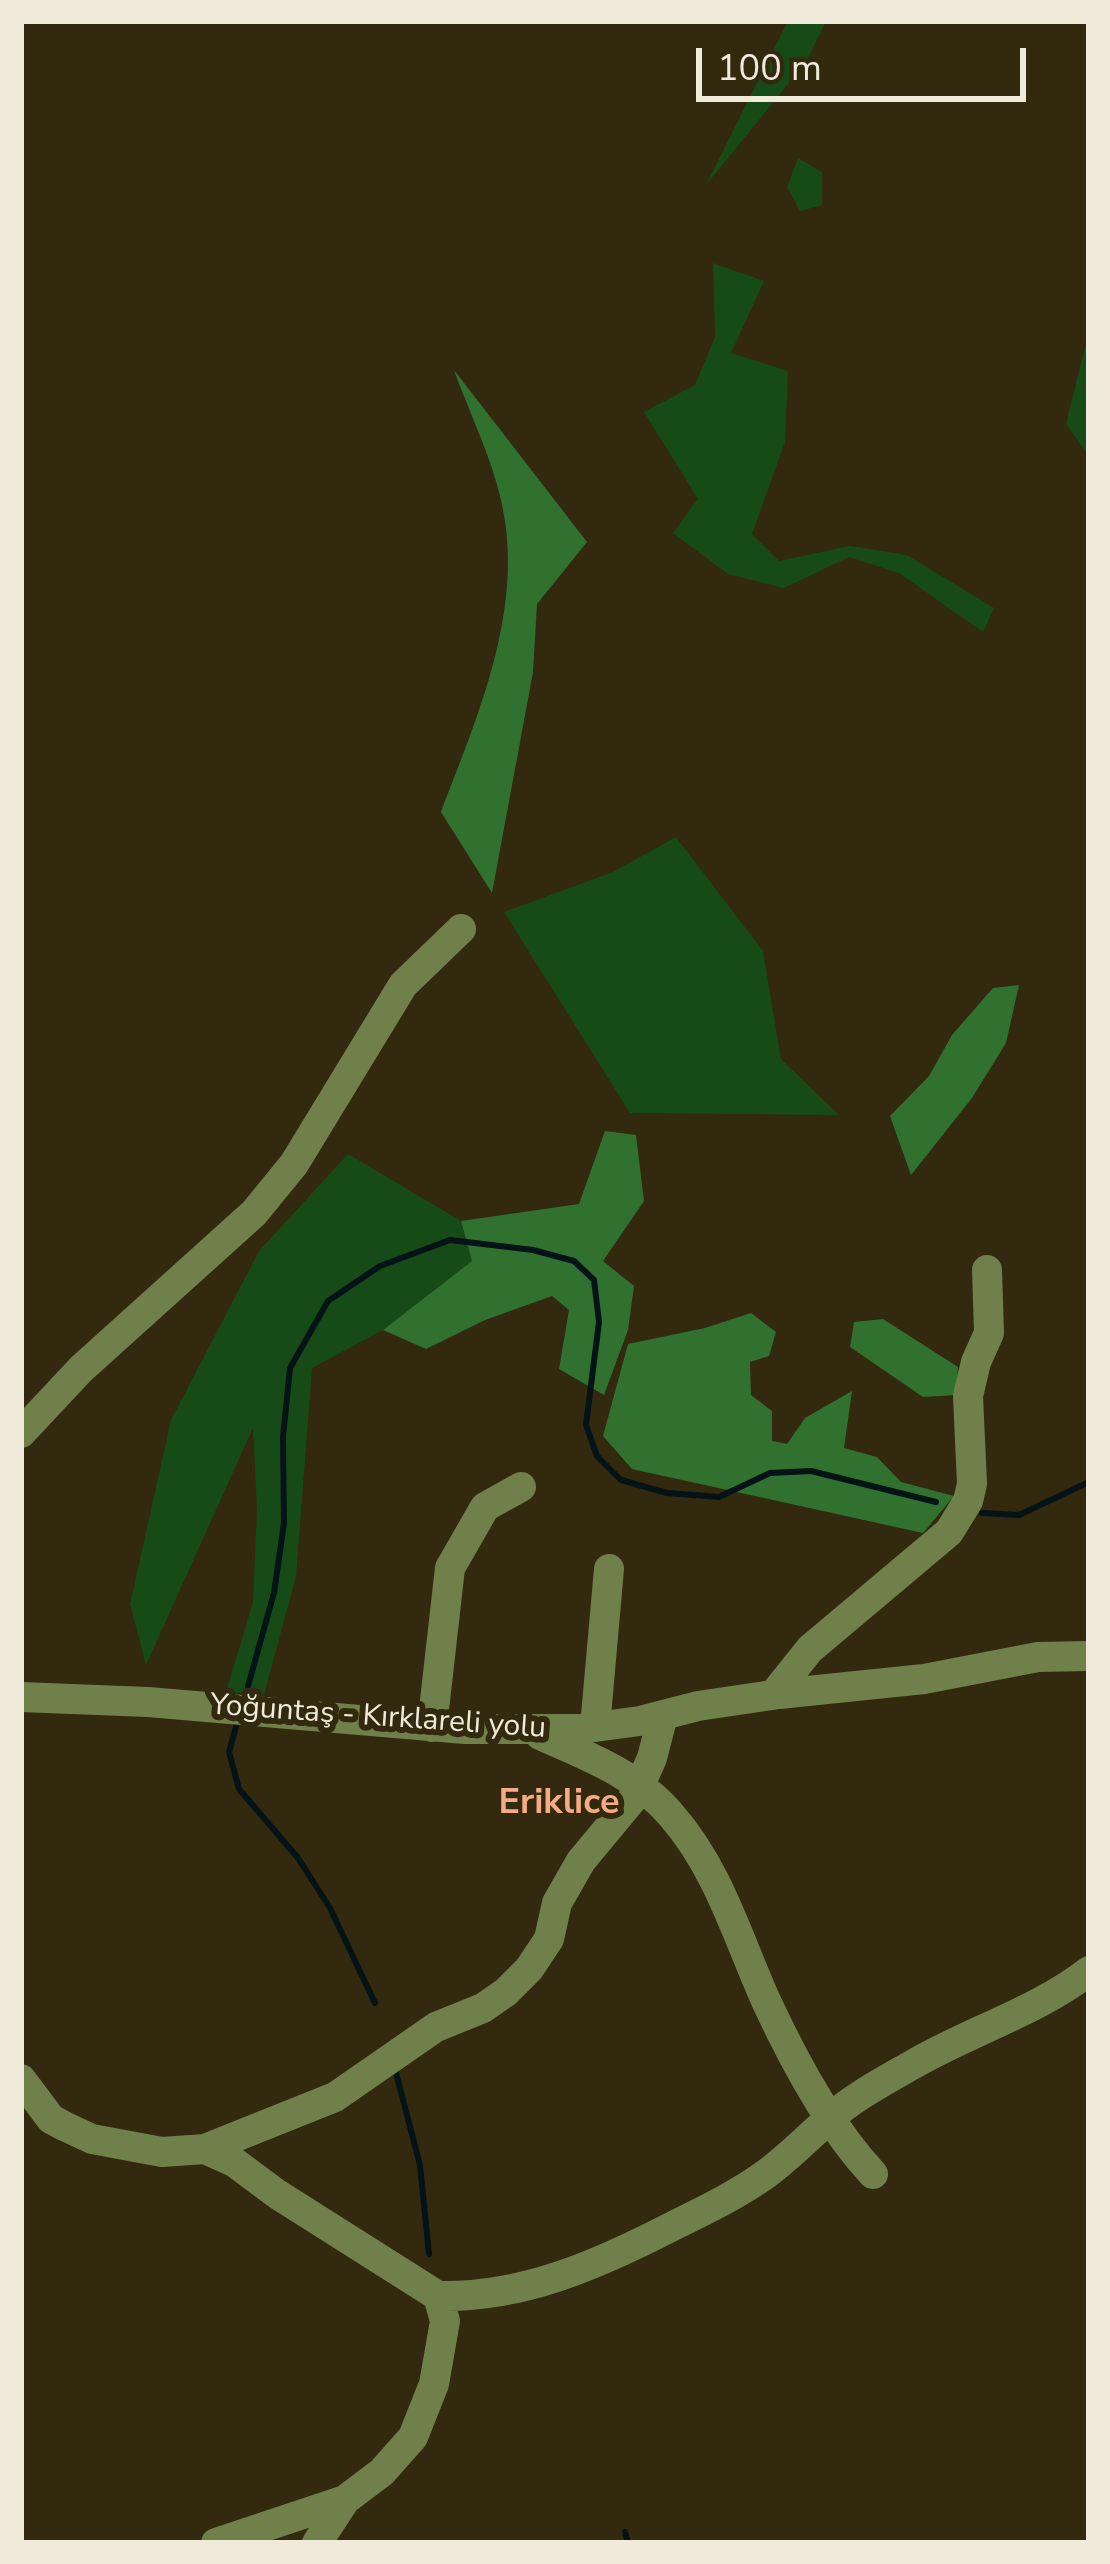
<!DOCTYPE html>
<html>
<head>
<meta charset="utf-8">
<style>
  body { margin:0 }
  #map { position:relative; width:1110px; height:2564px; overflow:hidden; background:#33290f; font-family:"Nunito Sans",sans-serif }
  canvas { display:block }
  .frame { position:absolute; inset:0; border:24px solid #f0eada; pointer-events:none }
  .scale { position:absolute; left:696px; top:48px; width:330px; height:54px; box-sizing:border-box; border:6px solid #f0eada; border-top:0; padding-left:15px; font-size:36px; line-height:42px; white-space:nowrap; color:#f0eada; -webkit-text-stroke:9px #33290f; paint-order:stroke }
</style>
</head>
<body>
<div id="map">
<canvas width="1110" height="2564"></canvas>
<div class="frame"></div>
<div class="scale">100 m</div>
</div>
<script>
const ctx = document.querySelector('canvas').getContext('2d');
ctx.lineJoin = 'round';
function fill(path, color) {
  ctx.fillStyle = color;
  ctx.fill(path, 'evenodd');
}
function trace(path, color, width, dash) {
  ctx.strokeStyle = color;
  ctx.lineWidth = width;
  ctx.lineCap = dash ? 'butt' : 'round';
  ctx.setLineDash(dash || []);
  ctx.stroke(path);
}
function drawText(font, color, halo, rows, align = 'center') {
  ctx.font = font + ' "Nunito Sans",sans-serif';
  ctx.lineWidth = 12;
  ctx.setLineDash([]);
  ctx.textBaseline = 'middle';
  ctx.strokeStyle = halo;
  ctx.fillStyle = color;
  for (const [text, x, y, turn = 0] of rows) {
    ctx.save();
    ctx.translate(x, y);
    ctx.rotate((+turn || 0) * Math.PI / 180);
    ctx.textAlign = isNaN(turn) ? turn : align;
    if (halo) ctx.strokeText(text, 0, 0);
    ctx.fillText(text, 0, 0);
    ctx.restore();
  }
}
fill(new Path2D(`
  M788 21H826L806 62 706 185Z
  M798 158 822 172V205L800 211 787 187Z
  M713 263 764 281 731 353 788 371 785 442 752 534 779 561 850 546 907 555 994 608 983 632 899 573 849 557 784 588 728 574 673 533 698 499 644 412 695 385 715 337Z
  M1089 331V456L1066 424Z
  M676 837 763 951 781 1059 839 1115 630 1113 504 912 613 872Z
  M348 1154 461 1221 472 1261 383 1330 312 1368 296 1576 264 1695 226 1692 253 1602 257 1509 253 1428 146 1665 130 1604 171 1420 259 1251Z`), '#164b17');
fill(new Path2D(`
  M454 370 587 542 537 604 533 672 492 893 441 812C478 715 526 607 501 500 491 456 469 412 454 370Z
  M1019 985 1006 1043 972 1098 911 1175 890 1116 929 1076 952 1035 993 988Z
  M605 1131 636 1135 644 1201 603 1261 634 1286 628 1330 604 1395 559 1369 569 1310 552 1296 485 1320 426 1349 383 1330 472 1261 461 1221 579 1204Z
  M751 1313 776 1332 769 1356 750 1362 751 1395 772 1411V1441L787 1444 805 1418 852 1391 844 1448 877 1457 901 1482 954 1496 923 1533 632 1469 603 1436 628 1344 705 1328Z
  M883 1319 958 1367 956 1395 923 1397 850 1347 854 1322Z`), '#317130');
trace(new Path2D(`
  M982 1513 1019 1515 1089 1482
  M248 1686 274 1593 284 1523 283 1437 290 1368 328 1301 380 1266 450 1240 533 1250 574 1261 594 1280 599 1322 586 1425 597 1456 621 1480 667 1493 719 1497 770 1473 811 1471 936 1502
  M237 1723 229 1752 239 1789 298 1858 330 1908 375 2003
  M395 2069 420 2165 429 2254
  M625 2532 628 2543`), '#041416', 6);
trace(new Path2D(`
  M21 1433 81 1369 254 1213 294 1164 403 985 461 929
  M774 1694 810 1649 949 1532 968 1501 972 1484 968 1396 976 1362 989 1333 987 1270
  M21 1697 148 1702 465 1729H580L640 1721 698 1706 779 1694 924 1679 1038 1657 1089 1656
  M432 1727 450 1568 485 1507 521 1487
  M595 1727 609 1569
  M540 1735C588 1756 638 1775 672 1816 719 1870 738 1939 767 2003 794 2061 829 2127 873 2174
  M21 2079 51 2119 64 2126 92 2139 162 2152 205 2149 335 2097 436 2027 483 2008 506 1992 529 1969 549 1939 557 1903 581 1861 635 1796 652 1758 663 1715
  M205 2149 234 2162 277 2194 438 2296C522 2298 597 2265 671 2227 703 2211 737 2195 766 2174 789 2157 807 2138 828 2120 852 2098 884 2081 912 2065 968 2032 1038 2011 1089 1971
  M216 2543 345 2500
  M317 2543 345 2500 382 2472 413 2437 434 2384 445 2321 438 2296`), '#6f804a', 30);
drawText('30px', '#f0eada', '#33290f', [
  ["Yoğuntaş - Kırklareli yolu",378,1718,4]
]);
drawText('bold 36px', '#f5ac86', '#33290f', [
  ["Eriklice",559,1804]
]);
</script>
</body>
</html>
